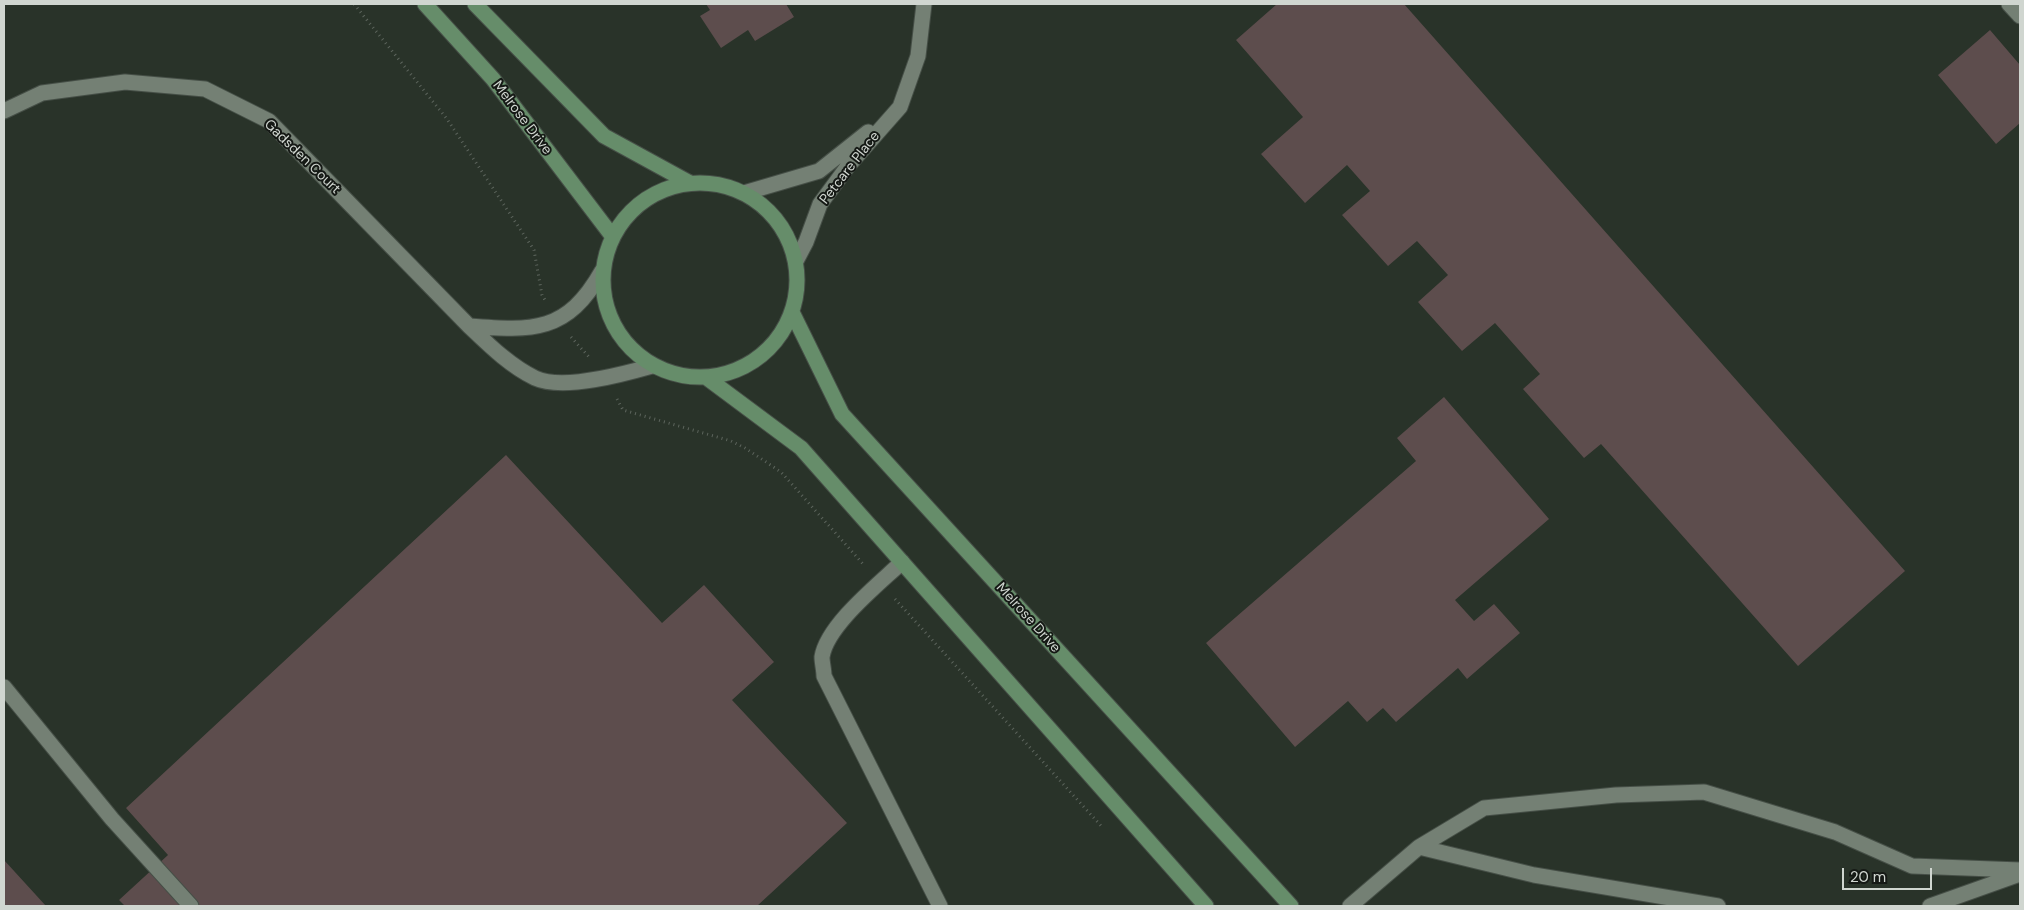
<!DOCTYPE html>
<html>
<head>
<meta charset="utf-8">
<style>
  body { margin:0 }
  #map { position:relative; width:2024px; height:910px; overflow:hidden; background:#293329; font-family:"DM Sans",sans-serif }
  canvas { display:block }
  .frame { position:absolute; inset:0; border:5px solid #d0d6d0; pointer-events:none }
  .scale { position:absolute; left:1842px; top:868px; width:90px; height:22px; box-sizing:border-box; border:2px solid #d0d6d0; border-top:0; padding-left:6px; font-size:15px; line-height:18px; white-space:nowrap; color:#d0d6d0; -webkit-text-stroke:4px #151915; paint-order:stroke }
</style>
</head>
<body>
<div id="map">
<canvas width="2024" height="910"></canvas>
<div class="frame"></div>
<div class="scale">20 m</div>
</div>
<script>
const ctx = document.querySelector('canvas').getContext('2d');
ctx.lineJoin = 'round';
function fill(path, color) {
  ctx.fillStyle = color;
  ctx.fill(path, 'evenodd');
}
function trace(path, color, width, dash) {
  ctx.strokeStyle = color;
  ctx.lineWidth = width;
  ctx.lineCap = dash ? 'butt' : 'round';
  ctx.setLineDash(dash || []);
  ctx.stroke(path);
}
function drawText(font, color, halo, rows, align = 'center') {
  ctx.font = font + ' "DM Sans",sans-serif';
  ctx.lineWidth = 4;
  ctx.setLineDash([]);
  ctx.textBaseline = 'middle';
  ctx.strokeStyle = halo;
  ctx.fillStyle = color;
  for (const [text, x, y, turn = 0] of rows) {
    ctx.save();
    ctx.translate(x, y);
    ctx.rotate((+turn || 0) * Math.PI / 180);
    ctx.textAlign = isNaN(turn) ? turn : align;
    if (halo) ctx.strokeText(text, 0, 0);
    ctx.fillText(text, 0, 0);
    ctx.restore();
  }
}
fill(new Path2D(`
  M706 4H786L794 17 755 41 748 30 721 48 700 16 710 10Z
  M1277 4H1404L1905 571 1798 666 1601 444 1584 458 1523 389 1540 374 1495 323 1462 351 1418 302 1448 275 1417 241 1388 266 1342 215 1370 191 1347 165 1305 203 1261 154 1303 117 1236 40Z
  M1990 30 2020 65V123L1996 144 1938 75Z
  M1444 397 1549 519 1455 600 1474 621 1494 604 1520 633 1467 679 1458 668 1396 722 1383 708 1367 722 1348 701 1295 747 1206 643 1416 461 1397 438Z
  M506 455 662 623 704 585 774 662 732 700 847 823 757 906H125L119 900 168 855 126 808Z
  M4 860 46 906H4Z`), '#5d4d4d');
const minor = new Path2D(`
  M2009 4 2020 16
  M4 111 42 93 125 82 205 89 269 121 469 326C489 345 510 366 535 378 563 391 624 374 652 366
  M744 193 819 171 868 132
  M796 261 806 242 820 204 848 166 900 107 918 56 924 4
  M469 326C533 331 567 333 602 271
  M902 562C879 584 827 625 822 657 822 663 824 670 824 676L940 906
  M4 687 112 819 191 906
  M1419 847 1534 875 1718 906
  M1350 906 1419 847 1484 808 1616 795 1704 792 1835 832 1912 866 2020 870
  M1930 906 2020 874`);
const major = new Path2D(`
  M425 4 493 79 613 237
  M475 4 604 136 690 183
  M603 280a97 97 0 1 1 194 0a97 97 0 1 1-194 0Z
  M792 312 842 414 1291 906
  M707 378 801 448 1206 906`);
trace(minor, '#464f47', 17);
trace(major, '#464f47', 17);
trace(new Path2D(`
  M354 4 447 119 534 250 542 295 545 300
  M571 337 589 357
  M617 399 623 410 731 441 745 448 781 472 864 565
  M895 599 1103 828`), '#5d655d', 3, [1, 4]);
trace(minor, '#748074', 15);
trace(major, '#668d6a', 15);
drawText('14px', '#d0d6d0', '#151915', [
  ["Melrose Drive",522,118,53],
  ["Gadsden Court",302,157,44],
  ["Petcare Place",850,168,-52],
  ["Melrose Drive",1028,618,48]
]);
</script>
</body>
</html>
